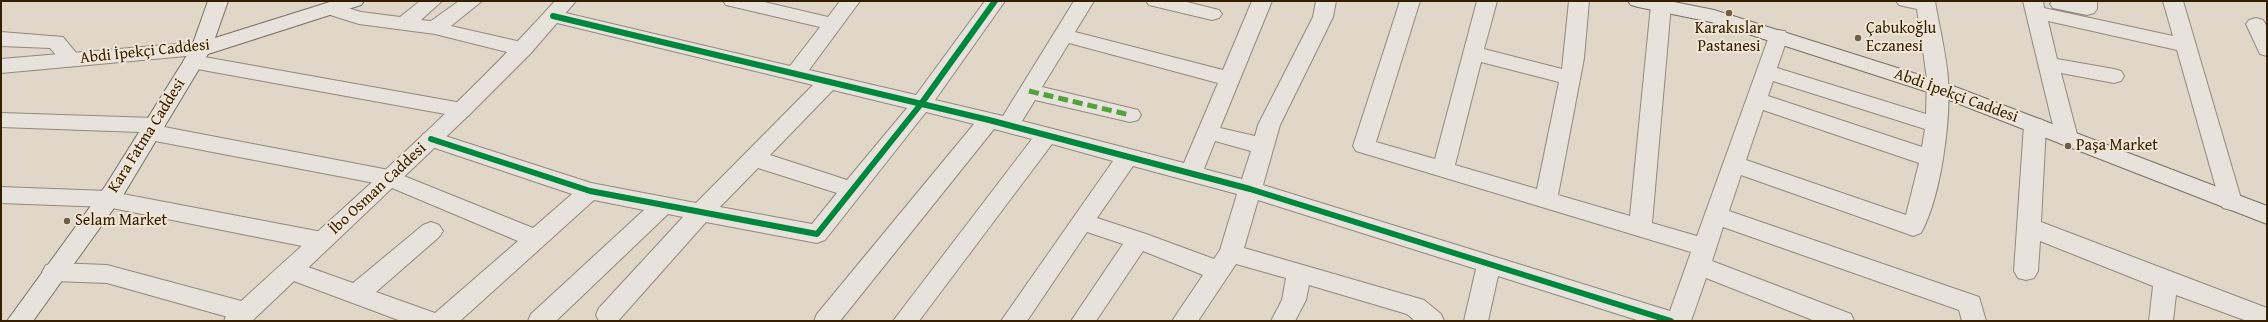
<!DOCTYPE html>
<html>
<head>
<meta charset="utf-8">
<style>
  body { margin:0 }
  #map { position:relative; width:2268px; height:322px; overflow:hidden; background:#e0d7c9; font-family:"Gentium Book Plus",serif }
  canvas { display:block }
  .frame { position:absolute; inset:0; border:2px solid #341e00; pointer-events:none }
</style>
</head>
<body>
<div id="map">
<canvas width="2268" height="322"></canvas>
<div class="frame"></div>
</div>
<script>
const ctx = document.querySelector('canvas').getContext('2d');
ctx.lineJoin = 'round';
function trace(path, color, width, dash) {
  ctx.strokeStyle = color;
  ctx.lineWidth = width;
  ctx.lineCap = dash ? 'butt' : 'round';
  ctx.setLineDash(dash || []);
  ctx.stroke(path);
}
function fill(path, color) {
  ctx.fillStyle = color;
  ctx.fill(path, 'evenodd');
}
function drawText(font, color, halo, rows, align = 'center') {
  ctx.font = font + ' "Gentium Book Plus",serif';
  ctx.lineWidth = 4;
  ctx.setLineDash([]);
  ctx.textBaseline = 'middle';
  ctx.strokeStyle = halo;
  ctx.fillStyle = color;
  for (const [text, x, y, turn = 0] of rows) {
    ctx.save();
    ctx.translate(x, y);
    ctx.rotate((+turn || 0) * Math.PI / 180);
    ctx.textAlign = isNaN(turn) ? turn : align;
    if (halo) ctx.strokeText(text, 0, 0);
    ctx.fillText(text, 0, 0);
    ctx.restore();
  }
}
const minor = new Path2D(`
  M420 1H442L421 20 431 21 459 1H482L451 26 530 44 533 49 530 54 523 56 435 34 359 24 324 13 321 9 324 5 331 3 361 12 400 17Z
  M723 1H760L828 17 840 1H860L809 70 916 95 985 1H1005L935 100 1003 116 1074 1H1094L1075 32 1223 70 1252 1H1272L1220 128 1255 136 1258 125 1313 17 1316 1H1336L1333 17 1280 125 1263 185 1670 311 1691 252 1356 151 1353 146 1400 1H1420L1376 142 1435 159 1477 1H1497L1484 49 1562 69 1569 1H1589L1584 58 1558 195 1630 216 1651 5 1654 1H1668L1671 5 1652 223 1697 236 1771 31 1778 30 1785 31 1788 36 1777 68 1926 114 1927 79 1917 9 1899 5 1896 1H1935C1939 26 1946 53 1948 79 1951 120 1941 197 1921 233L1913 236 1905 233 1741 175 1729 211 1979 297 1986 321H1962L1959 310 1723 227 1712 261 1851 314 1854 321H1815L1706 278 1691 321H1640L1498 276 1488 321H1464L1476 269 1258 200 1244 248 1424 300 1441 314 1444 321H1415L1407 314 1309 285 1306 300 1295 321H1271L1282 300 1286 278 1236 264 1198 321H1172L1203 275 1143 251 1096 321H1071L1123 244 1087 232 1027 321H1001L1113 161 1052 144 919 321H893L1032 139 994 129 840 321H814L817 314 974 124 926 112 825 240 817 243 706 222 618 321H599L596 315 599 308 683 217 668 214 556 321H528L531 314 644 210 594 200 460 321H401L283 277 279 270 283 263 291 261 353 283 423 225 431 222 439 225 443 231 439 237 376 292 435 313 518 241 385 185 150 140 142 137 139 132 1 127V113L154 118 162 120 165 125 164 127 389 170 533 228 572 194 423 144 420 139 423 134 431 131 439 134 591 183 696 203 813 85 553 22 546 20 543 16 546 12 553 10 790 66 820 27 726 5ZM1069 43 1218 83 1184 163 1022 121 1035 100 1130 122 1138 120 1141 115 1138 110 1130 108 1042 87ZM1481 62 1559 82 1537 189 1455 165ZM1773 81 1925 129 1922 147 1768 96ZM833 90 907 108 847 180 770 155ZM1763 110 1919 163 1906 215 1746 160ZM1215 141 1251 151 1242 179 1204 169ZM1133 166 1237 194 1220 250 1214 259 1146 234 1097 218ZM758 168 837 193 812 224 720 207Z
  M1146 1H1183L1219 10 1222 14 1219 18 1212 20 1149 5Z
  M2023 1H2043L2044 8 2173 36 2163 1H2183L2242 202 2239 208 2231 210 2223 208 2220 202 2177 50 2048 21 2057 59 2114 69 2121 71 2124 76 2121 81 2114 83 2061 73 2078 138 2075 143 2067 146 2059 143 2056 138Z
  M2052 1H2097V9L2094 13 2087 15 2053 8 2050 4Z
  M2256 18 2263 20 2267 27V56L2260 54 2246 24 2249 20Z
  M1 32 63 37 82 60 79 65C65 69 59 58 50 48L1 46Z
  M193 55 462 103 469 105 473 110 469 115 462 117 186 67 183 62 186 57Z
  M2035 118 2043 120 2046 125 2041 222 2267 308V321H2247L2176 295 2173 321H2149L2153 286 2040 241 2038 271 2034 278 2026 280 2018 278 2014 271 2024 125 2027 120Z
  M1 187 107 191 322 232 330 235 334 241 330 247 322 250 107 207 1 203Z
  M54 263 107 265 245 302 254 305 257 312 254 319 242 321 107 283 54 281 46 279 42 272 46 265Z`);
const tertiary = new Path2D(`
  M555 1H576L530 54 469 115 252 321H224L227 314C338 212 454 113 555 1Z
  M201 42 208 44 211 49 208 54 1 73V59Z`);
const secondary = new Path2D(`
  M208 1H228L215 38 333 1H364L361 5 208 54 122 197 33 321H7L106 185 191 49Z
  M1628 1H1669L1714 10 1945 83 2267 206V224L1931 93 1711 22 1638 7 1631 5Z`);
trace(minor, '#92897e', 2);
trace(tertiary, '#92897e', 2);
trace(secondary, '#787064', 2);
fill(minor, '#e7e2db');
fill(tertiary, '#e7e2db');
fill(secondary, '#e7e2db');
trace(new Path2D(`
  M1029 91 1130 115`), '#53a23c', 5, [10, 5]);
trace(new Path2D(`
  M553 16 989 120 1250 189 1671 321
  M431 139 590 191 817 234 921 104 995 1`), '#00873e', 6);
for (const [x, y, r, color] of [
  [1729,13,4,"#705f46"],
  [1858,38,4,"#705f46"],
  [2068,146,4,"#705f46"],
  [67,221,4,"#705f46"]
]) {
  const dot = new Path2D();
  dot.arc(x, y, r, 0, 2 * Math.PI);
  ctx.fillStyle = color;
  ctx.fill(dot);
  trace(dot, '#f1e6d5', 1.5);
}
drawText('16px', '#341e00', '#f1e6d5', [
  ["Karakıslar",1729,29,"center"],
  ["Pastanesi",1729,47,"center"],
  ["Çabukoğlu",1866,29],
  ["Eczanesi",1866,47],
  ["Paşa Market",2076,146],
  ["Selam Market",75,221]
], 'left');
drawText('16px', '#341e00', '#f1e6d5', [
  ["Abdi İpekçi Caddesi",145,52,-6],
  ["Abdi İpekçi Caddesi",1956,96,20],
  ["Kara Fatma Caddesi",147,136,-58],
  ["İbo Osman Caddesi",378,189,-43]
]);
</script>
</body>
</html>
